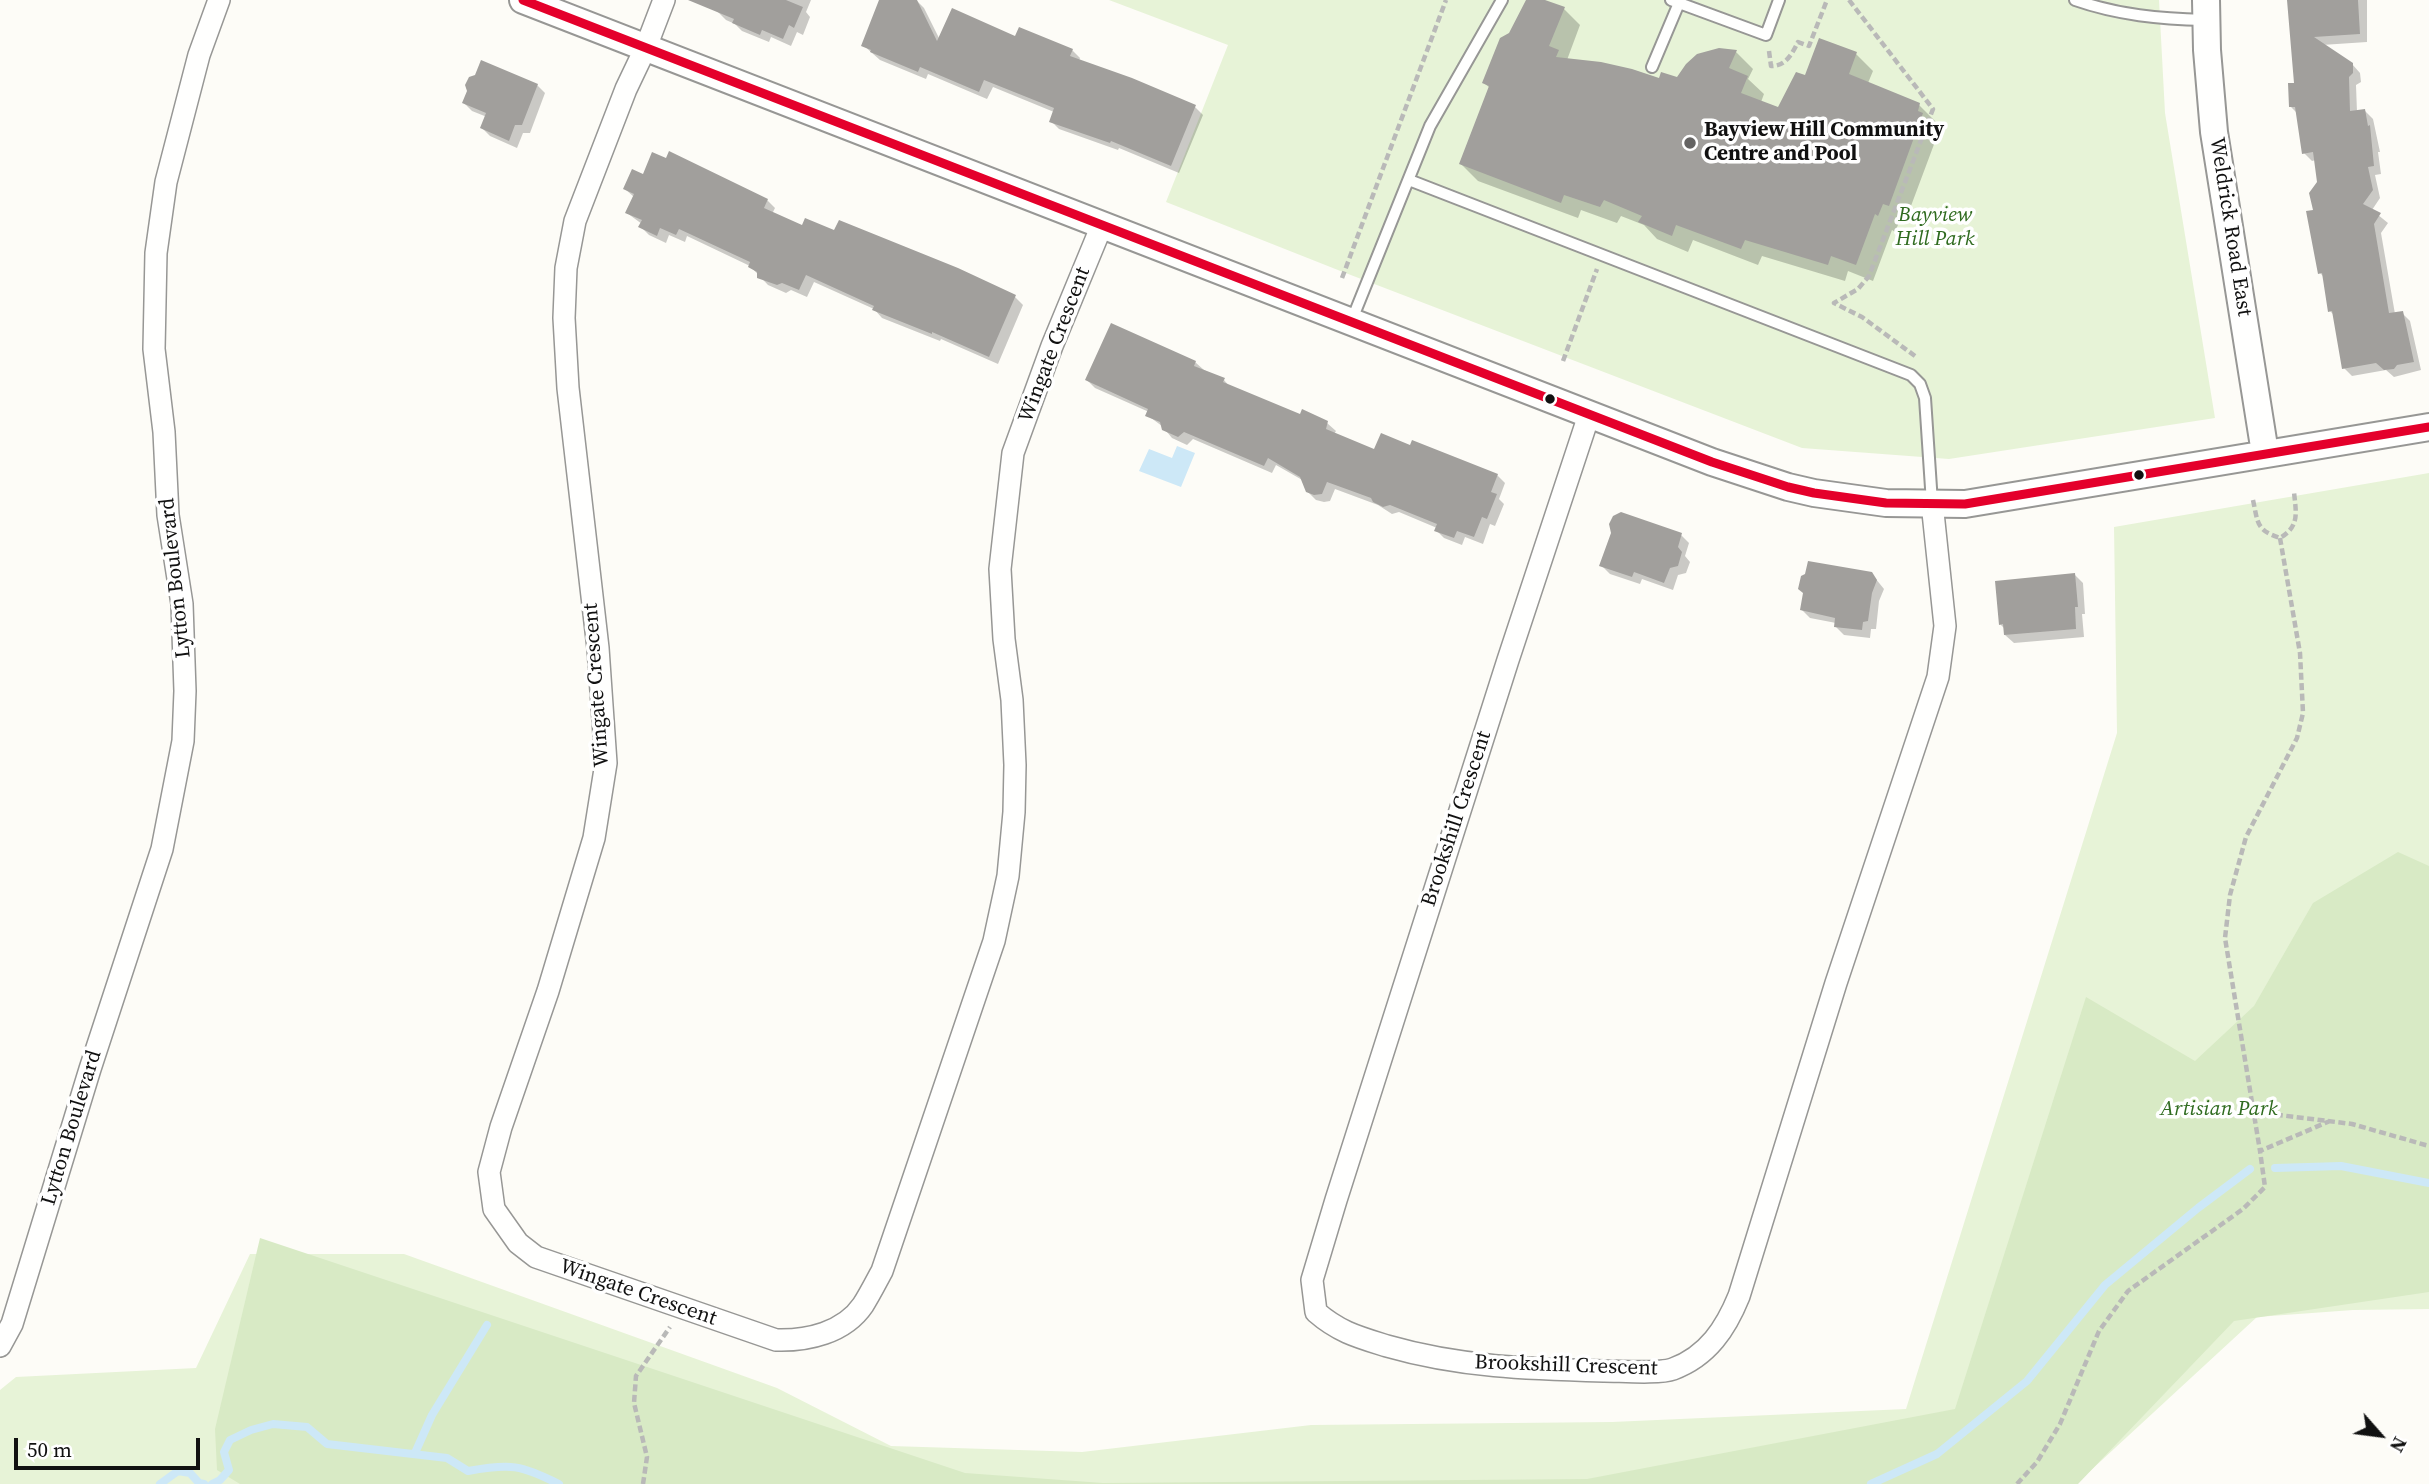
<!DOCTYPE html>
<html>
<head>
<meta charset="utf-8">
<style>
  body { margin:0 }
  #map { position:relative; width:2429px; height:1484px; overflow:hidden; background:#fdfcf7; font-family:"Source Serif 4",serif }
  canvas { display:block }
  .north { position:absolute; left:2345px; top:1400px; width:70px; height:70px; -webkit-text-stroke:5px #fff; paint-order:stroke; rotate:118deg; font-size:19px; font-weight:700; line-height:28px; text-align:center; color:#111 }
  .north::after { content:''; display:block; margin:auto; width:24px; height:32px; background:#111; clip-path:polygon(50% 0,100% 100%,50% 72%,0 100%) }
  .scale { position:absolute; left:14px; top:1438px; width:186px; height:32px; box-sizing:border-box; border:4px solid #111; border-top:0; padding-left:9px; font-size:21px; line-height:24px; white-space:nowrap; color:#111; -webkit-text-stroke:5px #fff; paint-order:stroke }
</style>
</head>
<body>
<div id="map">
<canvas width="2429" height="1484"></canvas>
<div class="north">N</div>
<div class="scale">50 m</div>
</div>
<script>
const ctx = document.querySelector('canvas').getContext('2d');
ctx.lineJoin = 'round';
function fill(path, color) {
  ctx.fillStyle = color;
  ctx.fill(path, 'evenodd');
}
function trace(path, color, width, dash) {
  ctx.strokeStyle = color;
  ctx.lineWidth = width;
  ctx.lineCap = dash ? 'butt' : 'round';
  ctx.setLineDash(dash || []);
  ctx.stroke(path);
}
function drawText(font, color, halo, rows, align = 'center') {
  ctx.font = font + ' "Source Serif 4",serif';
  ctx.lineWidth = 7;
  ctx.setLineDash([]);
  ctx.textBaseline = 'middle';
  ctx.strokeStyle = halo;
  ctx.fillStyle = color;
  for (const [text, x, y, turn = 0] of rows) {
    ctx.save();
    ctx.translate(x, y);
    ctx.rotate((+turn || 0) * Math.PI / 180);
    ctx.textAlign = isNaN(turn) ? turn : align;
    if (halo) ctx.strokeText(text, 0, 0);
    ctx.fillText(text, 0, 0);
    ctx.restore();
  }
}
fill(new Path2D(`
  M1109 0H2159L2165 113 2215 418 1949 459 1802 448 1343 272 1166 202 1228 45Z
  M2429 473V1309L2353 1310 2257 1317 2076 1484H0V1390L16 1377 196 1368 250 1254H404L777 1388 891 1446 1082 1452 1311 1425 1612 1422 1906 1409 2117 733 2114 527Z`), '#e7f3d7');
fill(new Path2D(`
  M2398 852 2429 866V1292L2234 1321 2078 1484H240L217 1470 215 1429 260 1238 965 1473 1103 1483 1587 1479 1955 1409 2086 997 2195 1061 2254 1006 2313 903Z`), '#d8eac5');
fill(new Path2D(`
  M1177 446 1195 453 1181 487 1139 471 1149 449 1172 458Z`), '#cde8f7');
fill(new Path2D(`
  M718 0H811L806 12 810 17 803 35 797 32 791 46 771 37 769 42 742 31 735 24 726 20 718 12Z
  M896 0H916L924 8 940 40 1016 38 1072 50 1080 58 1079 61 1195 107 1203 115 1179 173 1119 148 1118 150 1059 129 1051 121 1054 112 993 87 987 99 928 74 926 79 880 60 863 45Z
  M1528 0H1540L1564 9 1580 25 1567 60 1660 81 1678 79 1719 50 1736 52 1753 69 1748 79 1764 94 1761 102 1779 109 1806 77 1856 54 1873 71 1868 83 1919 105 1936 122 1935 126 1939 131 1905 222 1900 220 1895 232 1892 230 1873 281 1848 271 1845 281 1762 256 1758 265 1693 240 1688 252 1657 239 1644 225 1621 216 1617 223 1581 210 1578 218 1478 181 1461 164 1490 88 1484 83Z
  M2289 0H2367V42L2322 45 2352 64 2360 73 2361 82 2356 85 2357 112 2365 111 2373 119 2380 152H2378L2381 174 2375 175 2380 198 2372 210 2388 223 2381 233 2395 314 2402 313 2410 321 2421 370 2394 377 2386 370 2352 376 2344 368 2335 316 2330 311 2324 277 2320 273 2315 212 2319 182 2316 160 2312 161 2304 153 2298 114 2291 107 2296 84Z
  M537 85 545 93 530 133H523L517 148 490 136 482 128 487 117 472 111 464 103Z
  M625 189 767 200 775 208 772 214 802 227 835 233 957 270 1015 297 1023 305 998 364 941 339 940 341 882 318 874 309 814 282 807 297 791 290 786 293 768 285 750 266 687 236 685 242 669 235 666 243 649 235 641 227 642 224 627 213 634 197Z
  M1195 362 1204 370 1224 380 1230 387 1301 417 1327 423 1336 431 1334 434 1375 451 1497 475 1505 483 1499 499 1504 504 1495 526 1490 524 1483 544 1465 537 1462 545 1444 538 1436 530 1437 528 1399 512 1392 514 1378 505 1335 489 1330 501 1324 502 1316 500 1307 491 1304 481 1276 465 1272 473 1193 439 1187 445 1172 438 1162 426 1147 415 1149 412 1095 388 1087 380Z
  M1681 535 1689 543 1685 556 1690 562 1686 573 1678 575 1673 590 1642 579 1640 584 1610 574 1601 565Z
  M1871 573 1884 589 1879 601 1876 629H1871L1870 638 1844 635 1836 627V623L1810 618 1802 610Z
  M2074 574 2083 583 2085 614H2082L2084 637 2014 643 2005 635V629L2000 624Z`), '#0003');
trace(new Path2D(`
  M2275 1168 2341 1166 2429 1183
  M415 1453 432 1415 487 1325
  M160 1484 178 1471 190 1473 199 1483 204 1484
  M212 1484 220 1480 229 1470 224 1452 230 1440 251 1430 273 1424 307 1427 327 1444 447 1458 468 1471C512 1463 519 1465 559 1484
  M1871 1484 1937 1454 2027 1381 2105 1285 2198 1208 2250 1169`), '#cde8f7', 8);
fill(new Path2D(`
  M688 0H786L803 7 794 28 789 25 783 39 762 30 760 35 732 23 734 19Z
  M879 0H917L937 41 952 8 1015 36 1019 27 1073 49 1070 56 1132 78 1196 105 1171 166 1111 141 1110 143 1049 122 1054 108 984 80 979 92 920 67 918 72 870 52 871 50 861 46Z
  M1526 0H1545L1565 7 1549 46 1559 50 1556 57 1601 62 1632 69 1659 78 1661 72 1677 77 1686 64 1697 54 1719 48 1737 50 1729 68 1748 76 1741 93 1778 107 1796 72 1805 75 1819 38 1857 52 1849 74 1920 103 1918 111 1923 113 1889 206 1883 204 1878 216 1875 214 1856 265 1831 256 1828 265 1745 240 1741 249 1676 225 1672 236 1638 222 1642 216 1604 200 1600 207 1564 195 1561 203 1459 164 1489 86 1482 83 1500 38 1509 33Z
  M2287 0H2358L2360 34 2314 37 2353 63V73L2349 77 2350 111 2365 109 2368 126 2370 125 2374 166 2368 167 2373 190 2363 204 2381 213 2374 224 2389 313 2403 311 2414 362 2397 365 2394 369 2384 370 2376 363 2342 369 2332 311 2328 312 2322 273 2318 274 2306 211 2313 210 2309 193 2317 182 2313 152 2302 154 2295 107H2289L2288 83H2294Z
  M481 60 538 84 522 125H515L509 141 480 128 486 113 462 103 467 91 465 85 469 77 475 75Z
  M669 151 768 199 764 208 802 225 805 218 834 230 839 220 958 268 1016 295 989 357 932 332V334L872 310 874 306 806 275 799 290 782 283 777 285 757 278V272L748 267 750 262 679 229 676 235 660 228 657 236 638 227 642 220 625 213 634 194 623 189 632 169 643 174 652 152 666 158Z
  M1111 323 1196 361 1194 366 1225 378 1223 382 1300 414 1302 409 1328 421 1326 429 1374 449 1381 433 1410 445 1412 440 1498 474 1491 492 1497 494 1487 519 1482 517 1474 537 1457 531 1454 538 1434 531 1437 524 1390 505 1383 507 1373 502 1371 498 1327 482 1322 494 1314 495 1306 492 1300 477 1268 458 1264 466 1184 432 1178 437 1162 430 1160 422 1145 416 1148 409 1085 380Z
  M1621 512 1682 533 1678 547 1682 552 1678 566 1670 568 1664 583 1634 572 1632 577 1599 566 1611 533 1609 524 1613 516Z
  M1808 561 1872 572 1877 580 1872 593 1868 621 1863 622 1862 630 1834 627 1835 618 1800 610 1803 593 1798 589 1801 576 1805 574Z
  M2075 573 2078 607H2075L2076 629 2004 635 2003 624 1999 625 1995 581Z`), '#a19f9c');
const service = new Path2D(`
  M1671 0 1766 35 1779 0
  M2075 0C2118 15 2160 19 2205 20
  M1652 67 1679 3
  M1409 180 1911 375 1920 384 1925 398 1932 503
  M1351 322 1430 126 1502 0`);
const minor = new Path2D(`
  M664 0 646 47 626 89 575 221 566 268 564 318 568 388 598 648 606 763 594 838 548 991 501 1127 489 1172 494 1209 518 1243 536 1257 776 1340C807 1341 844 1333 863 1305 870 1294 876 1282 882 1271L994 941 1008 876 1014 812 1015 765 1012 700 1004 639 1000 569 1013 453 1052 346 1102 225
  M1589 415 1508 660 1336 1200 1312 1280 1316 1312C1339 1332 1358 1337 1387 1346 1460 1367 1528 1369 1604 1371 1621 1371 1659 1374 1673 1369 1708 1356 1726 1328 1739 1296L1836 983 1938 677 1945 626 1932 503
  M0 1346 12 1324 90 1069 162 849 183 741 185 691 182 604 168 515 164 432 154 349 156 253 166 182 199 55 219 0`);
const tertiary = new Path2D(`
  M523 0 1712 462 1788 487 1814 493 1886 503 1965 504 2429 427
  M2206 0 2207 50 2214 132 2265 453`);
trace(service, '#979795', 14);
trace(minor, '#979795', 24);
trace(tertiary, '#979795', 30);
trace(new Path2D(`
  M1849 0 1933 109 1869 276 1858 289 1834 303 1862 317 1915 356
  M1769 51 1771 66C1786 66 1792 54 1798 42L1809 46 1827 0
  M1342 278 1446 0
  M1563 361 1597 269
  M2253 500C2258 523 2256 530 2280 538 2300 526 2296 513 2294 492
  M2280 538 2300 653 2303 713 2297 738 2246 837 2230 895 2225 938 2260 1151 2330 1121
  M2255 1112 2352 1124 2429 1146
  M643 1484 647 1457 634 1403 636 1376 670 1327
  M2017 1484 2037 1462 2060 1424 2099 1331 2128 1291 2243 1209 2265 1187 2260 1151`), '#b9b9b8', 4.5, [7, 3.5]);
trace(service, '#fffffe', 10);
trace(minor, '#fffffe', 21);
trace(tertiary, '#fffffe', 26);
trace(new Path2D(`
  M523 0 1712 462 1788 487 1814 493 1886 503 1965 504 2429 427`), '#e4002b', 9);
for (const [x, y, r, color] of [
  [1690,143,7,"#646362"],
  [1550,399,6,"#111"],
  [2139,475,6,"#111"]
]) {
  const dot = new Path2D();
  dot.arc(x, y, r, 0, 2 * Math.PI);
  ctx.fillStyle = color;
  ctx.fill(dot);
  trace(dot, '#fff', 2.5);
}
drawText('bold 21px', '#111', '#fff', [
  ["Bayview Hill Community",1704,131],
  ["Centre and Pool",1704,155]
], 'left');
drawText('italic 21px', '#2f6b1f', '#fff', [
  ["Bayview",1935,216],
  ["Hill Park",1935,240],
  ["Artisian Park",2219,1110]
]);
drawText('21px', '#111', '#fff', [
  ["Weldrick Road East",2230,227,81],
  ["Wingate Crescent",1055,345,-69],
  ["Lytton Boulevard",176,578,-96],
  ["Wingate Crescent",597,685,-94],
  ["Brookshill Crescent",1457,819,-72],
  ["Lytton Boulevard",72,1128,-73],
  ["Wingate Crescent",638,1293,19],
  ["Brookshill Crescent",1566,1366,2]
]);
</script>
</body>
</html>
